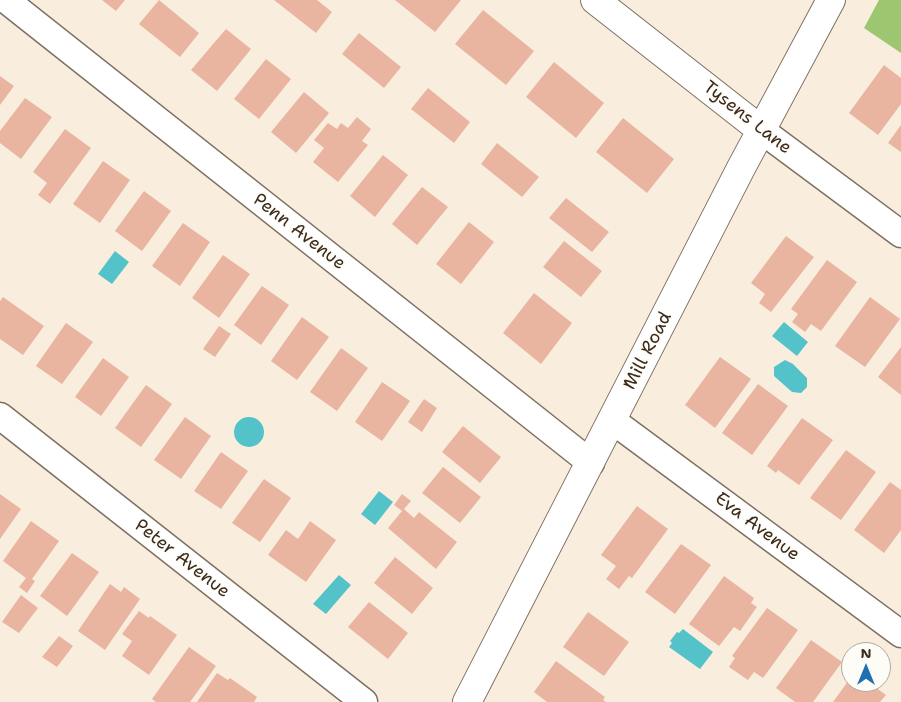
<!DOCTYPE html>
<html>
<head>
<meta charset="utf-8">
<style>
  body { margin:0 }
  #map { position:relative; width:901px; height:702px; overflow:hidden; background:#f9eede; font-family:"Shantell Sans",sans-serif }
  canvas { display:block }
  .north { position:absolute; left:841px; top:642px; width:50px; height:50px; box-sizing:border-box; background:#fdfcf7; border:1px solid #afa8a0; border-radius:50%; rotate:0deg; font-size:14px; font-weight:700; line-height:20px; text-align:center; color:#3b2a1e }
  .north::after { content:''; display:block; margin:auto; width:18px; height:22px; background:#1f6fb2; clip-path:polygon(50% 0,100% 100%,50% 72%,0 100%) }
</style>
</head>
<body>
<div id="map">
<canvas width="901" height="702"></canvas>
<div class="north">N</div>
</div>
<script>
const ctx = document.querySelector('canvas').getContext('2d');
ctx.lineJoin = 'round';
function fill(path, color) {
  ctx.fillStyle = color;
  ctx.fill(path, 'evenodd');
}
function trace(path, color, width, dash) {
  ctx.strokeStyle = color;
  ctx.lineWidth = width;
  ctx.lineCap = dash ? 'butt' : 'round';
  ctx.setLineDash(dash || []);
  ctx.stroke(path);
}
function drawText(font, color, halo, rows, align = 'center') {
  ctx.font = font + ' "Shantell Sans",sans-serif';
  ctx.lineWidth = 4;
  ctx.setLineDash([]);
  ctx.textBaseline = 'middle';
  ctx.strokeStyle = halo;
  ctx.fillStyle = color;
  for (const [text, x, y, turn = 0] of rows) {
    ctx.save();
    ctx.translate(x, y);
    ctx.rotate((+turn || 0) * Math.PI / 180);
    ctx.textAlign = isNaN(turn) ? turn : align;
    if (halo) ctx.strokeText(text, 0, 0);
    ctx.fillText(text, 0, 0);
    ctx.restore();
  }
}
fill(new Path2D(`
  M879 0H901V53L864 28Z`), '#9dc671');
fill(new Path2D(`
  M115 251 129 262 112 284 98 274Z
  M784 322 808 342 797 356 772 336Z
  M785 360 793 364 807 378V387L801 393 792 392 774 376V367Z
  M234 432a15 15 0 1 1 30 0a15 15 0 1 1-30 0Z
  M379 491 393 502 375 525 361 514Z
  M339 575 351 585 326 614 313 604Z
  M683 629 713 652 700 669 669 647 672 643 670 641 677 632 679 633Z`), '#54c2c9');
fill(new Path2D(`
  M102 0H125L116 11Z
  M159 0 199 33 180 57 139 24Z
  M274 0H317L332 12 316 33Z
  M395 0H461L435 32Z
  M483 10 534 51 506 85 455 44Z
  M226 29 251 49 217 91 191 70Z
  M359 33 401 67 384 88 342 54Z
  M266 59 291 79 259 119 234 99Z
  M554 62 604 103 576 138 526 97Z
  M884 65 901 78V104L878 135 849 113Z
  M0 76 14 86 0 105Z
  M428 88 470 122 454 143 411 109Z
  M304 92 329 113 296 153 271 132Z
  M25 98 52 117 21 159 0 143V131Z
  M357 117 371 129 362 141 368 145 338 182 313 162 324 148 314 140 328 123 337 129 341 123 348 128Z
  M623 118 674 159 647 193 596 152Z
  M901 125V152L888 143Z
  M65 129 91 148 50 204 38 195 47 183 33 172Z
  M497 143 539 177 522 197 481 164Z
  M383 155 408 175 375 217 350 196Z
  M103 161 130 180 100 223 73 204Z
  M422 187 448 207 417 245 392 224Z
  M144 191 171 211 142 251 115 231Z
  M566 198 609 232 592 252 549 218Z
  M469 222 494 242 461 284 436 264Z
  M183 223 210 242 180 286 152 266Z
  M786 236 814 257 771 312 759 303 765 294 751 283Z
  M564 241 602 271 581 297 543 267Z
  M223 255 250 274 219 318 192 298Z
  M827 260 857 282 821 331 811 324 805 332 792 322 798 314 791 309Z
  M262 286 289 305 261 345 234 325Z
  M534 293 572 323 541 364 503 333Z
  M3 297 44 326 23 355 0 339V301Z
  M870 297 900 319 865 367 835 346Z
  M302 317 329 337 297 380 271 361Z
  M66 323 93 342 62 384 36 366Z
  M219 326 231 334 215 357 203 349Z
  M901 347V395L878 377Z
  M341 348 368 368 337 411 310 392Z
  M720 357 751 379 715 428 685 405Z
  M103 358 129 377 101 416 75 397Z
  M382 382 410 401 382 441 355 422Z
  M758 384 788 406 752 455 722 433Z
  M146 385 172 404 141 447 115 428Z
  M424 399 437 408 422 432 408 422Z
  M185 417 211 436 181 479 154 460Z
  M802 418 833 440 799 485 778 470 776 473 767 466Z
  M463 426 501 457 480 483 442 452Z
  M846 450 876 472 841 520 810 498Z
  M221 452 248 471 221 509 194 491Z
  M443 467 481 497 460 523 422 493Z
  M264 479 291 498 260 542 232 523Z
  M890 482 901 490V530L884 553 854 530Z
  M0 494 21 509 0 539Z
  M402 494 411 501 404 509 414 518 419 512 457 542 436 569 388 528 402 511 394 505Z
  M637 506 668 529 632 578 629 576 619 589 606 579 616 566 601 555Z
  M31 521 59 541 32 579 35 581 27 593 19 587 26 578 3 561Z
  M310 521 336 540 306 582 268 555 286 530 298 539Z
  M681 544 711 565 675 614 645 592Z
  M72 553 99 572 67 616 40 596Z
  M395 557 433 588 412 614 374 583Z
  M724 576 754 598 751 603 757 607 740 631 734 627 719 646 689 624Z
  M110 584 121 592 124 587 140 599 105 650 78 631Z
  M21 595 38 608 19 633 2 622Z
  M369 602 408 633 388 659 348 627Z
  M767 608 798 630 763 678 754 672 748 680 729 667 735 658 732 656Z
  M139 611 149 618 150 616 177 635 149 675 122 656 132 641 122 634Z
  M588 612 629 642 604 676 563 647Z
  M59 636 73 646 57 667 42 657Z
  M811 640 842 662 813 702H795L776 688Z
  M189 647 216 666 190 702H156L152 699Z
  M556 661 605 697 603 700 606 702H547L534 692Z
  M217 673 228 680 230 678 257 697 254 702H197Z
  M851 677V682H868L886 695 880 702H833Z`), '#e9b4a0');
const minor = new Path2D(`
  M6 0 591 463
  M761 130 901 234
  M0 416 364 702
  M613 421 901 634`);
const tertiary = new Path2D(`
  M595 0 761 130
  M467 702 741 168 831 0`);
trace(minor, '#7e6f61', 29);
trace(tertiary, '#7e6f61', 30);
trace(minor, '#fff', 26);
trace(tertiary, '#fff', 28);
drawText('18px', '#3b2a1e', '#fdfcf7', [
  ["Tysens Lane",747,118,38],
  ["Penn Avenue",299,232,38],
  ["Mill Road",648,351,-63],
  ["Eva Avenue",757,527,37],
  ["Peter Avenue",182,559,38]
]);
</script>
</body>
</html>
